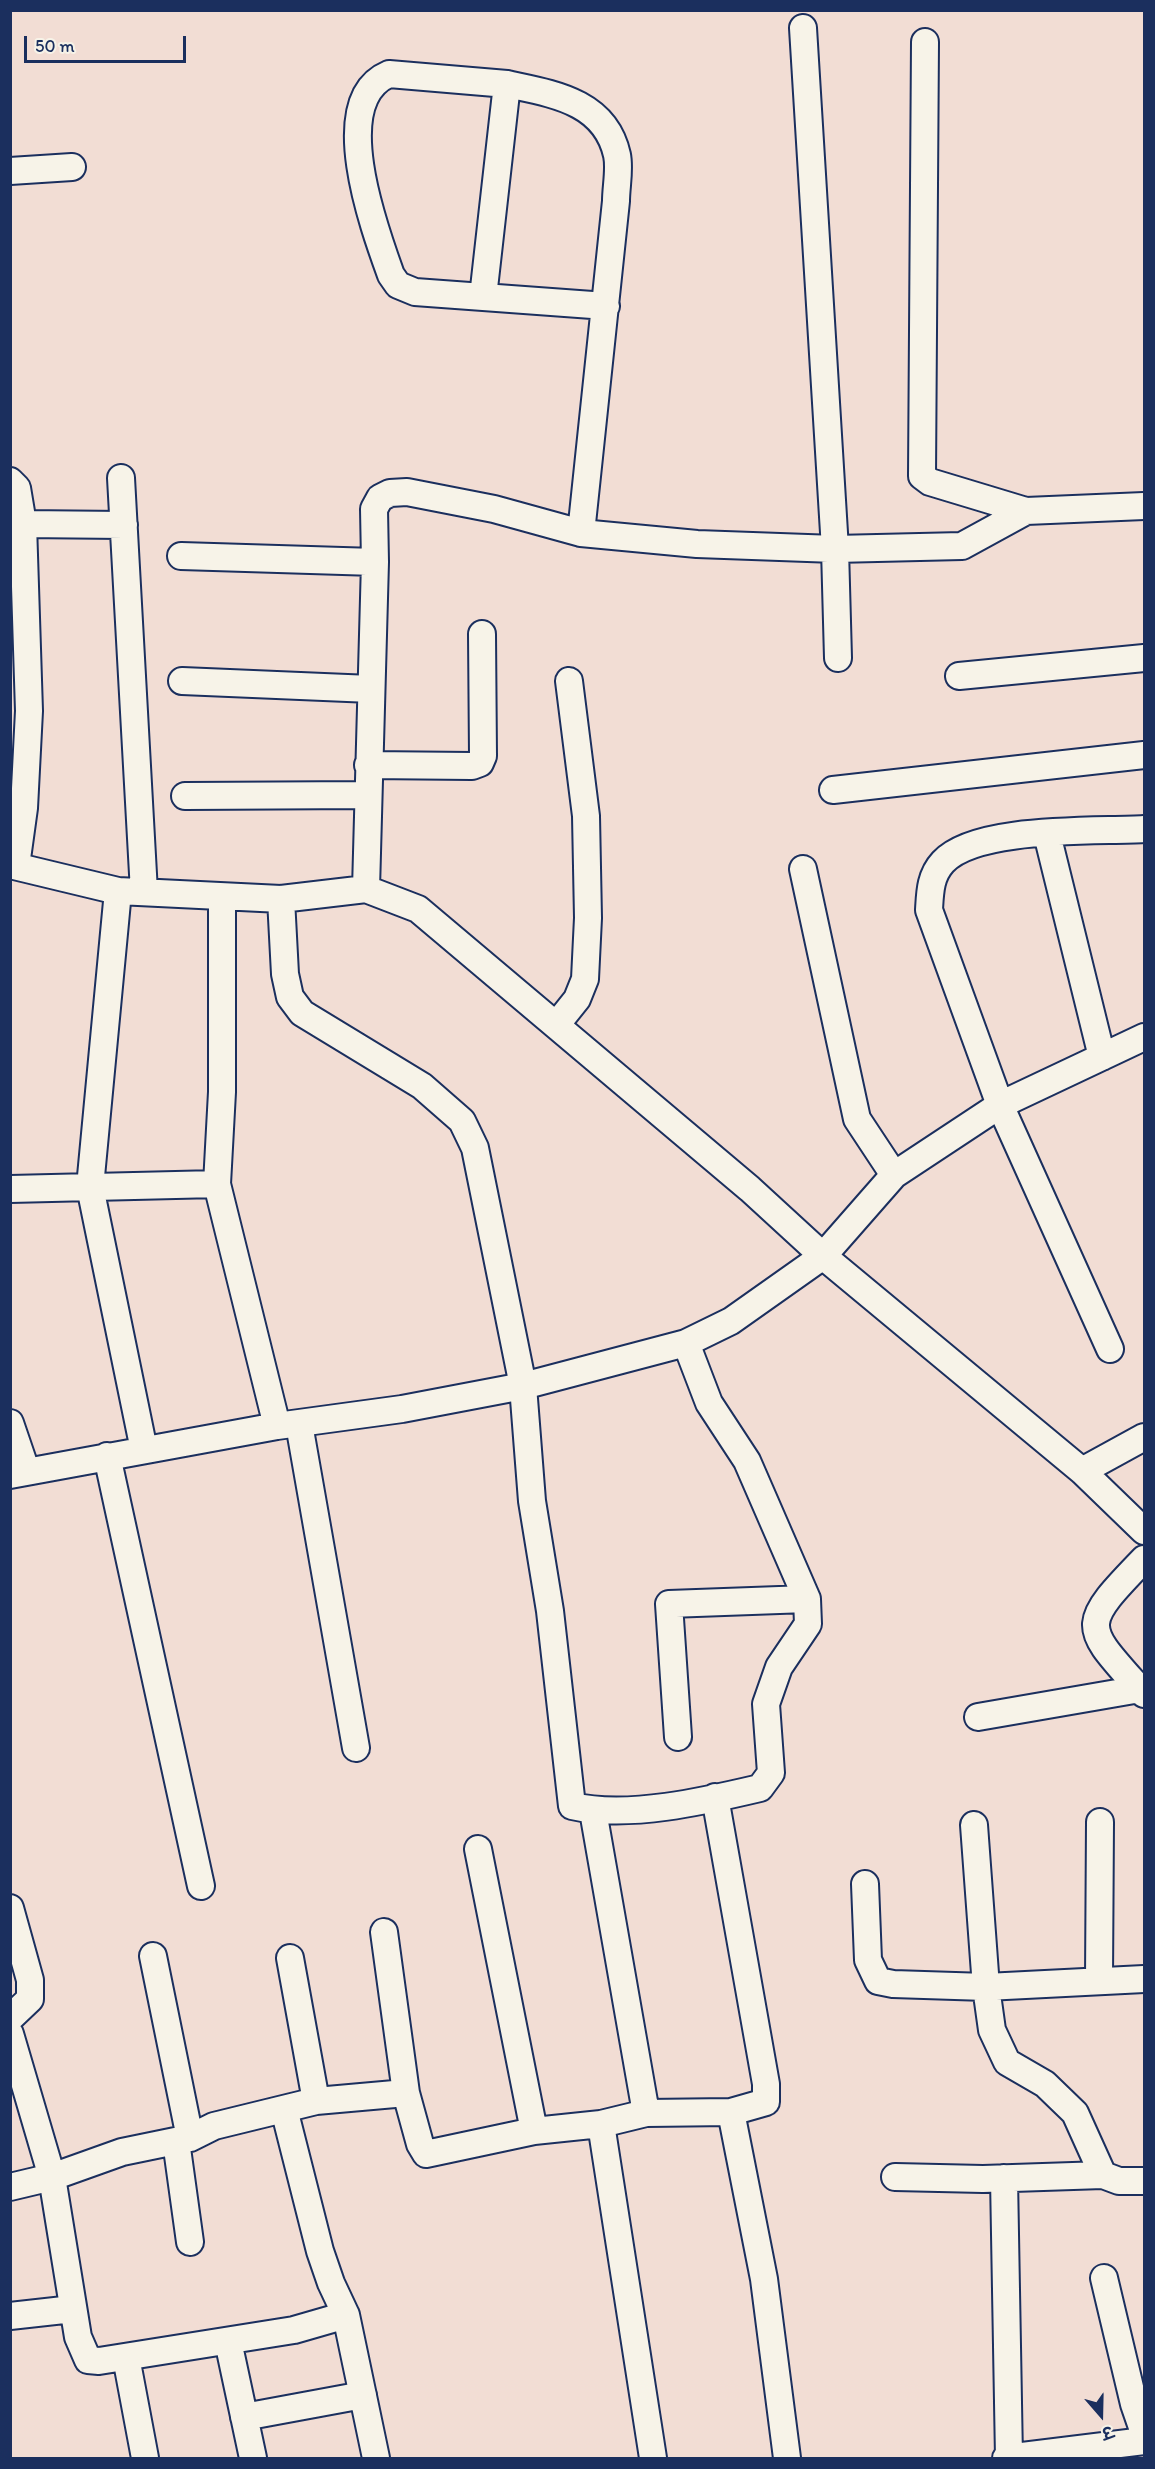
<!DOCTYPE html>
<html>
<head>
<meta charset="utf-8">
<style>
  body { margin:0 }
  #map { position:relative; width:1155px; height:2469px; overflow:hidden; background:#f2ddd4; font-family:Itim,"Playpen Sans Deva",sans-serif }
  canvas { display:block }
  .frame { position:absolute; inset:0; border:12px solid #1b2f5e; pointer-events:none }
  .north { position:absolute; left:1071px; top:2385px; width:60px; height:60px; -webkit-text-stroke:4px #f7f3e8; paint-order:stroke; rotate:160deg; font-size:16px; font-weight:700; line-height:24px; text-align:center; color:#1b2f5e }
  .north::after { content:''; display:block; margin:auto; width:21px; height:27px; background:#1b2f5e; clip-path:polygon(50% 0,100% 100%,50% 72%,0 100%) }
  .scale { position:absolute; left:24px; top:36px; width:162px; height:27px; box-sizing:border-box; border:3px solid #1b2f5e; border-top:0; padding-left:8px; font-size:18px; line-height:21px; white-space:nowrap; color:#1b2f5e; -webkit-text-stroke:4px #f7f3e8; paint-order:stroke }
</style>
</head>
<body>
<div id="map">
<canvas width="1155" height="2469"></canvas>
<div class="frame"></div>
<div class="north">उ</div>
<div class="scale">50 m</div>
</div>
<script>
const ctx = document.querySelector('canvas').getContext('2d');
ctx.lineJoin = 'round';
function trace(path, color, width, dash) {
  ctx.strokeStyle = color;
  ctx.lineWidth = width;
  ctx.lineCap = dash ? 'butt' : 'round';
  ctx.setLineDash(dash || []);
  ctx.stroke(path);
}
const minor = new Path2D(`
  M803 28 835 549 838 658
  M925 42 922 476 930 482 1026 511
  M507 84 389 74C327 100 374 228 391 275L398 285 415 292 606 306
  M10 171 72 167
  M483 297 507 84C553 94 605 101 617 155 620 169 616 187 616 201L581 533
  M121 478 144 892
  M10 481 17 488 23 524 29 711 24 808 16 866
  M23 524 124 525
  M181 556 375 562
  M959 676 1144 658
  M182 681 371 689
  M368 765 472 766 480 763 483 756 482 634
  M833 790 1144 755
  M185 796 367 795
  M1047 834 1102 1057
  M10 865 118 891 281 899 366 889 418 909 750 1189 823 1256 1082 1471 1144 1531
  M803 869 857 1119 894 1175
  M366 889 375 562 374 509 380 498 390 493 407 492 494 509 581 533 697 544 835 549 962 546 1026 511 1144 506
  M118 891 90 1187 144 1450
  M222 897V1092L217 1184 277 1426
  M281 899 285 974 290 997 302 1013 422 1086 462 1121 475 1148 523 1386 532 1501 550 1611 572 1806C628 1819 705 1801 760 1788L771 1773 766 1704 779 1667 808 1624 807 1599 747 1461 709 1403 686 1343
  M557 1024 577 999 585 979 588 918 586 816 569 681
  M10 1189 217 1184
  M1110 1349 1000 1105 929 910C930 893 930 876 943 862 976 826 1095 832 1144 829
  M10 1423 26 1470
  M299 1424 356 1748
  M107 1456 201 1886
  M1082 1471 1144 1437
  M10 1475 277 1426 402 1409 523 1386 686 1343 731 1321 823 1256 894 1175 1000 1105 1144 1037
  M1144 1559C1077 1628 1083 1625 1144 1694
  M978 1717 1140 1689
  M678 1737 669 1604 807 1599
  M593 1811 646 2113
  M974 1825 986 1987 992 2030 1007 2062 1045 2084 1075 2113 1103 2175 1119 2181H1144
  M478 1849 534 2131
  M865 1884 868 1960 878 1981 893 1984 986 1987 1144 1979
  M10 1908 30 1980V1999L10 2018
  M384 1932 406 2093 420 2144 426 2154 534 2131 601 2124 646 2113 731 2112 766 2102V2084L715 1797
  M153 1956 190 2138
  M290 1958 316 2101
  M1099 1979 1100 1822
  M10 2034 52 2177 10 2187
  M284 2109 320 2251 331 2283 346 2315 376 2458
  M731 2112 764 2279 787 2458
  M601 2124 653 2458
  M176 2141 190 2242
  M895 2177 983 2179 1103 2175
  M1004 2178 1009 2458
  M1104 2278 1134 2404 1144 2433
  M346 2315 294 2330 99 2361 88 2360 78 2337 52 2177 122 2152 190 2138 214 2126 316 2101 406 2093
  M10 2316 73 2309
  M228 2341 253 2458
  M126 2357 145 2458
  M244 2417 363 2395
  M1006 2458 1144 2441`);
trace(minor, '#1b2f5e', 30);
trace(minor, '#f7f3e8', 26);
</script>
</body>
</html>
